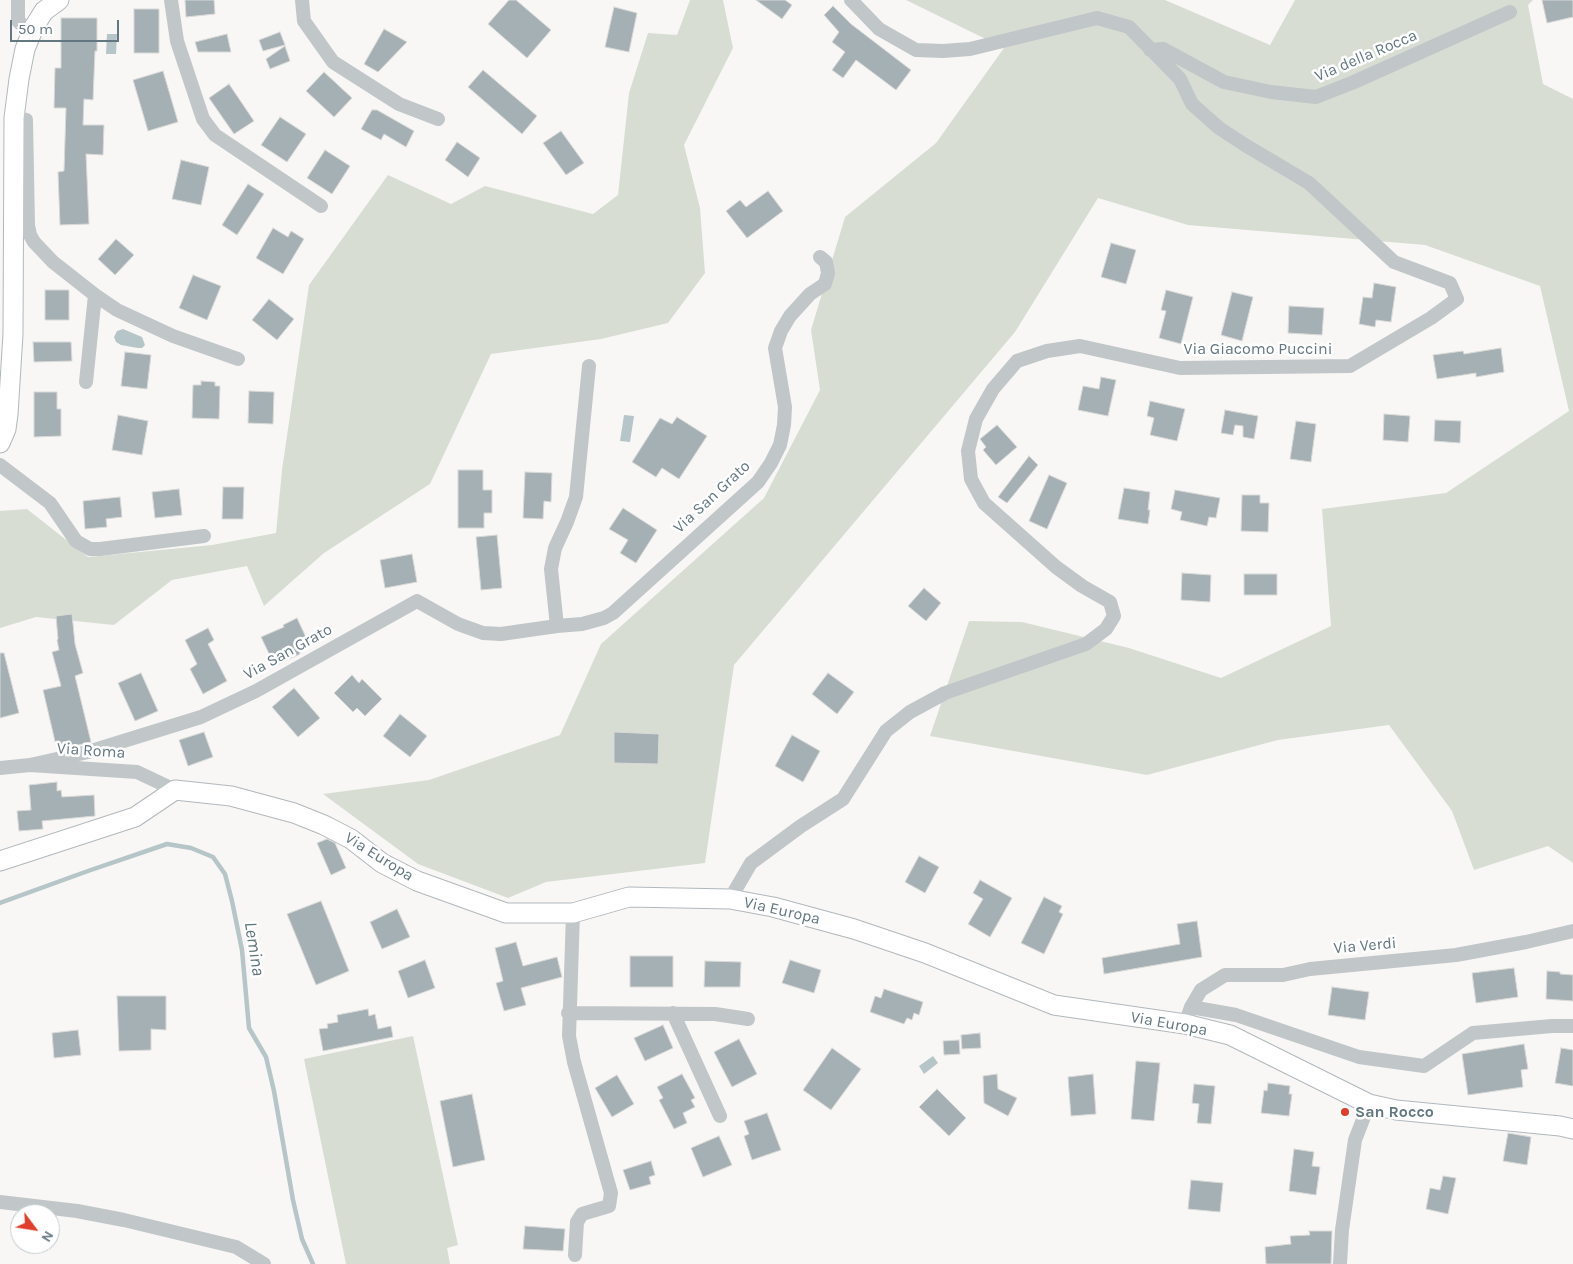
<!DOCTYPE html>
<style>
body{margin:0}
#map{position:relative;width:1573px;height:1264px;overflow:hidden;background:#f8f7f5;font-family:Karla,sans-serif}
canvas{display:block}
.north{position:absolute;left:10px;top:1204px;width:50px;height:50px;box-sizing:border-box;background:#fff;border:1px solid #c1c9cc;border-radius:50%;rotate:121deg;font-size:14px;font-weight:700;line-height:20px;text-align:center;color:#637780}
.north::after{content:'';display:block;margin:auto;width:18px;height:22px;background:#e23c2b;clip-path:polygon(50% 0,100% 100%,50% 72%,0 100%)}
.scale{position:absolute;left:10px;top:20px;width:109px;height:22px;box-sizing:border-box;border:2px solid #637780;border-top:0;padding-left:6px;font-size:15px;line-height:18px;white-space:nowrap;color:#637780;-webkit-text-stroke:4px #fff;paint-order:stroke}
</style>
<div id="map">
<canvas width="1573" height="1264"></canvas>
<div class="north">N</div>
<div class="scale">50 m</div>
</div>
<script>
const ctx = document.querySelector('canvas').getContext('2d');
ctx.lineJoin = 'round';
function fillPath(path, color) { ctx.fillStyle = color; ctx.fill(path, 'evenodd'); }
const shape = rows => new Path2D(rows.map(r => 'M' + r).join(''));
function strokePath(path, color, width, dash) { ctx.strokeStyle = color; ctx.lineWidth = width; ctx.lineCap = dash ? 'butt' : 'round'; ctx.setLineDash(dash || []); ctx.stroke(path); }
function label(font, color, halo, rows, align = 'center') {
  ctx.font = font + ' Karla,sans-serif'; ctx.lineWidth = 5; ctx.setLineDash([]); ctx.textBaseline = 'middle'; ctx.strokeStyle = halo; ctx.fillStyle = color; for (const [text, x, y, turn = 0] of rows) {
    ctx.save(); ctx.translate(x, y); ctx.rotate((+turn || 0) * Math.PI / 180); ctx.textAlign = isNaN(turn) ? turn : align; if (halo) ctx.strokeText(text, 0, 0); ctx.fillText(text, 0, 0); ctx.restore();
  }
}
fillPath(shape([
 [690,0,723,0,733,48,684,145,700,208,705,273,668,323,601,339,491,354,430,484,324,553,264,606,247,566,172,580,114,625,36,617,0,628,0,511,27,509,88,557,212,545,276,533,282,470,309,285,388,175,451,204,485,186,593,214,618,195,629,93,648,33,677,35],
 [906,0,1165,0,1270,45,1295,0,1533,0,1528,5,1543,84,1573,99,1573,863,1548,846,1474,870,1452,811,1389,725,1278,740,1147,775,930,736,969,621,1022,622,1129,648,1221,678,1331,626,1322,509,1446,493,1569,411,1540,286,1425,245,1188,225,1098,198,1015,332,734,665,705,863,546,882,508,898,418,864,323,794,429,780,560,735,601,644,764,498,820,390,811,330,845,217,936,143,1004,48],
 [413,1036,458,1245,447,1248,450,1264,346,1264,304,1059]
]), '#d8ddd4');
fillPath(shape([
 [107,34,117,34,116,54,106,54],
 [123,329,142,337,145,345,142,348,138,348,121,345,116,342,114,337,117,331],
 [624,415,634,416,630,442,620,441],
 [933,1056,938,1063,924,1074,919,1066]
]), '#b6c5c7');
strokePath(shape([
 [0,903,88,871,167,844,191,848,213,857,225,874,232,901,242,950,249,1028,266,1057,274,1091,293,1200,302,1239,313,1264]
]), '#b6c5c7', 4.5);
const building = shape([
 [185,0,214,0,215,14,186,17,185,0],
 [509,0,516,0,551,30,527,58,488,24,509,0],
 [756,0,785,0,792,5,782,19,756,0],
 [1542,0,1573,0,1573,17,1547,23,1542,0],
 [833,6,851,24,911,70,896,90,856,60,843,78,832,70,845,52,832,42,839,32,824,15,833,6],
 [614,7,637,13,629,52,605,47,614,7],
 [134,9,159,9,159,53,134,53,134,9],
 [61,18,97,18,97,51,95,51,93,100,84,99,83,125,104,125,103,155,86,154,89,224,60,225,58,172,64,171,66,108,54,108,55,68,61,68,61,18],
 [384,29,407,42,378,72,364,64,384,29],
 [280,32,285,45,263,51,259,40,280,32],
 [227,34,231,52,198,52,195,42,227,34],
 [285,46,290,61,270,69,266,59,285,46],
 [483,70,537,116,522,134,468,87,483,70],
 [163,71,178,122,148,131,133,80,163,71],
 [324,72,352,98,334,117,306,91,324,72],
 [229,84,254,121,234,134,209,98,229,84],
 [372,110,377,110,414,131,406,147,384,134,381,140,361,129,372,110],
 [280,117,306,134,287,162,261,145,280,117],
 [561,131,584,163,566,175,543,143,561,131],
 [457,142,480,158,468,177,445,160,457,142],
 [325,150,350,166,332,194,307,178,325,150],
 [181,160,209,167,201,205,172,199,181,160],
 [248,184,264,194,237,235,222,225,248,184],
 [768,191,783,211,747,238,726,211,740,200,746,207,768,191],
 [273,228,288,237,291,231,304,239,283,274,256,258,273,228],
 [116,239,134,255,115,275,98,259,116,239],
 [1111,243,1136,250,1126,284,1101,277,1111,243],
 [193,275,221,286,207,320,179,308,193,275],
 [1374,283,1396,287,1391,322,1376,320,1375,327,1359,324,1363,297,1372,298,1374,283],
 [45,290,69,290,69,320,45,320,45,290],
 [1166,290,1193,297,1181,344,1159,338,1166,311,1161,310,1166,290],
 [1232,292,1253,297,1242,341,1221,335,1232,292],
 [269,299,294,319,277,340,252,320,269,299],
 [1289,306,1324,308,1322,335,1288,333,1289,306],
 [33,342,71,342,72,361,34,362,33,342],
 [1501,348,1504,372,1476,377,1476,373,1437,379,1433,355,1463,351,1464,354,1501,348],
 [125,352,151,355,147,389,121,386,125,352],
 [1101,377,1116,380,1108,416,1078,410,1083,386,1099,389,1101,377],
 [201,381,215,382,215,386,220,386,219,419,192,418,193,385,201,385,201,381],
 [249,391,274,392,273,424,248,423,249,391],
 [34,392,57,392,57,409,61,409,61,436,34,437,34,392],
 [1150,401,1185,409,1177,441,1150,435,1154,418,1147,416,1150,401],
 [1225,410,1258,416,1254,439,1243,437,1243,426,1235,425,1233,435,1221,433,1225,410],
 [1384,414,1410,416,1408,442,1383,440,1384,414],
 [118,415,148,421,142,455,112,450,118,415],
 [677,417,707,436,679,479,662,468,656,477,632,462,660,418,672,424,677,417],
 [1435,420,1461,421,1460,443,1434,441,1435,420],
 [1296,421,1316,424,1311,462,1290,459,1296,421],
 [997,425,1017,447,996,465,983,450,986,447,980,439,997,425],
 [1029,456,1038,465,1007,503,998,497,1029,456],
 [458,470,483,470,483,490,492,490,492,513,484,513,484,528,458,528,458,470],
 [525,472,552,473,551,502,544,501,543,519,523,518,525,472],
 [1049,475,1067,483,1047,529,1029,521,1049,475],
 [223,487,244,487,243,519,222,519,223,487],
 [1124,488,1150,492,1148,510,1150,510,1148,524,1118,519,1124,488],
 [179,489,182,515,155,518,152,492,179,489],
 [1175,490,1220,498,1216,518,1209,517,1207,526,1180,520,1182,512,1171,509,1175,490],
 [1242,495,1260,495,1260,503,1269,503,1268,532,1241,531,1242,495],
 [120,497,122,517,106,519,107,527,85,529,83,501,120,497],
 [623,508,657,530,636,563,620,553,628,540,609,529,623,508],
 [497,535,502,588,481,590,476,537,497,535],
 [412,554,417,582,385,588,380,560,412,554],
 [1182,573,1211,575,1210,602,1181,600,1182,573],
 [1244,574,1277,574,1277,595,1244,595,1244,574],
 [924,588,941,603,926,621,908,606,924,588],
 [72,614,75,644,83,673,75,676,91,742,57,750,43,690,61,686,52,652,59,650,57,640,58,639,56,616,72,614],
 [297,618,310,646,299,651,300,654,275,666,261,637,284,627,283,625,297,618],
 [208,628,214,640,208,644,227,681,203,694,190,669,197,664,185,640,208,628],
 [0,653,4,653,19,713,0,718,0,653],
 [141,673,158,711,135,721,118,683,141,673],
 [828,673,854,692,837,714,812,694,828,673],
 [352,675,359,683,362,679,382,699,365,716,357,708,353,712,334,693,352,675],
 [294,688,320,718,298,737,272,707,294,688],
 [400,714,427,736,410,757,383,736,400,714],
 [204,732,213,757,188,766,179,740,204,732],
 [614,732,659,734,658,764,614,763,614,732],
 [792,735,820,751,803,782,775,766,792,735],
 [57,782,57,791,61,790,62,797,94,795,95,816,42,821,43,829,19,831,17,811,31,810,29,785,57,782],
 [327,839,335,843,346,868,331,875,317,843,327,839],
 [919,856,939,867,925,893,905,882,919,856],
 [980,880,1012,898,990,937,968,924,983,899,973,893,980,880],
 [1044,897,1062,906,1059,912,1063,914,1044,954,1021,943,1044,897],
 [321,901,349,971,316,985,287,914,321,901],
 [397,909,410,937,382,949,370,922,397,909],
 [1197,921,1202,957,1104,974,1102,958,1180,944,1177,924,1197,921],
 [516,942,523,966,557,957,562,977,521,988,526,1005,504,1011,496,983,503,981,495,948,516,942],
 [630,956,673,956,673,987,630,987,630,956],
 [425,960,435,988,408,998,398,971,425,960],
 [790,960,821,970,814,993,782,983,790,960],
 [705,961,741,962,740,987,704,987,705,961],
 [1514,968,1518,997,1476,1003,1472,973,1514,968],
 [1547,971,1560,972,1560,974,1573,975,1573,1001,1546,999,1547,971],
 [1332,987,1369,992,1365,1020,1328,1015,1332,987],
 [884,989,923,1002,919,1015,914,1013,912,1020,907,1018,904,1024,870,1012,875,996,881,998,884,989],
 [117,996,166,996,166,1030,151,1029,151,1050,119,1051,117,996],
 [368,1009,369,1016,375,1014,378,1029,391,1026,393,1037,323,1051,319,1029,328,1028,327,1024,338,1022,337,1015,368,1009],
 [663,1025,673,1048,645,1061,634,1038,663,1025],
 [78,1030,81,1055,54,1058,52,1033,78,1030],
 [980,1033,981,1048,962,1049,961,1035,980,1033],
 [739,1039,757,1074,732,1087,714,1052,739,1039],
 [959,1040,960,1054,944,1055,943,1041,959,1040],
 [1524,1044,1528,1069,1521,1070,1523,1087,1468,1095,1462,1054,1524,1044],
 [832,1048,861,1069,831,1110,803,1090,832,1048],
 [1561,1048,1573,1050,1573,1086,1555,1083,1561,1048],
 [1136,1061,1160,1063,1154,1121,1131,1119,1136,1061],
 [682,1074,695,1098,691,1100,695,1107,683,1113,687,1123,674,1129,659,1100,663,1098,657,1087,682,1074],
 [997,1074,998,1089,1017,1098,1008,1116,984,1103,983,1076,997,1074],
 [1093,1074,1096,1114,1071,1116,1068,1077,1093,1074],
 [617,1075,634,1104,612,1117,595,1088,617,1075],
 [1268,1083,1290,1086,1289,1094,1292,1094,1289,1116,1261,1113,1264,1090,1267,1091,1268,1083],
 [1194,1084,1215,1086,1211,1124,1197,1123,1199,1104,1192,1103,1194,1084],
 [937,1089,966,1118,949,1136,919,1107,937,1089],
 [472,1094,485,1160,453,1167,440,1101,472,1094],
 [767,1113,781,1150,752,1160,744,1136,749,1134,744,1121,767,1113],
 [1508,1133,1531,1137,1527,1165,1503,1161,1508,1133],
 [719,1136,732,1165,703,1177,691,1148,719,1136],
 [1294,1149,1314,1152,1312,1166,1320,1167,1316,1195,1289,1191,1294,1149],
 [651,1161,655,1175,649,1177,651,1184,630,1190,623,1170,651,1161],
 [1443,1176,1456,1178,1448,1214,1426,1209,1430,1188,1440,1190,1443,1176],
 [1191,1180,1223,1183,1220,1212,1188,1209,1191,1180],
 [525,1226,565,1229,563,1251,523,1249,525,1226],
 [1309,1231,1332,1231,1331,1264,1266,1264,1265,1247,1291,1244,1290,1236,1310,1235,1309,1231]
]);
fillPath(building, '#a5b0b4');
strokePath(building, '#d9d9d7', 1);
const secondary = shape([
 [0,443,6,429,8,414,13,334,14,118,19,79,25,49,34,27,44,11,59,0],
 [0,861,135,817,175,790,231,796,294,813,324,825,351,839,382,863,417,881,506,913,573,913,629,897,730,899,773,907,854,929,925,953,1054,1005,1185,1024,1230,1035,1369,1104,1396,1110,1560,1126,1573,1129]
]);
strokePath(secondary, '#b1b8bc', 21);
strokePath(shape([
 [18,0,18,21,31,33],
 [171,0,177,41,203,119,215,135,321,206],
 [302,0,304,21,333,62,399,104,438,119],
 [1150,50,1163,49,1224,82,1271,92,1316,97,1354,82,1510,12],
 [14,118,26,120,28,225,30,235,34,242,53,262,95,295,117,310,173,336,238,359],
 [86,382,95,295],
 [0,465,50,503,76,541,90,549,100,549,204,536],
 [557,626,551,569,555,548,567,522,576,497,589,366],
 [30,765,88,752,201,717,256,691,417,601,458,624,483,633,501,634,557,626,582,624,604,618,613,613,758,482,771,463,780,445,784,425,785,407,775,348,781,331,790,316,810,294,825,284,828,273,826,262,820,257],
 [0,768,30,765,137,772,175,790],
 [730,899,751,863,801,826,843,799,886,731,910,712,945,693,1086,644,1106,629,1114,616,1110,602,1082,586,1056,567,984,503,971,479,968,451,976,419,993,389,1017,361,1047,351,1080,346,1180,368,1350,366,1431,318,1457,299,1450,283,1394,262,1309,183,1245,145,1219,128,1192,104,1180,79,1129,27,1097,18,970,49,943,51,916,50,879,29,851,0],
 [573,913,569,1036,574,1062,611,1193,609,1206,582,1214,577,1222,575,1255],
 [1191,1007,1236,1015,1359,1057,1424,1066,1473,1033,1552,1026,1573,1026],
 [568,1013,715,1014,748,1019],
 [673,1013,720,1116],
 [1185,1024,1191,1007,1201,990,1225,975,1283,975,1310,969,1456,955,1526,942,1573,931],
 [0,1202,77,1211,124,1220,236,1247,264,1264],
 [1340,1264,1342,1230,1355,1140,1369,1104]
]), '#c1c6c9', 14);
strokePath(secondary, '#fff', 19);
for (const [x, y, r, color] of [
 [1345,1112,5,"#e23c2b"]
]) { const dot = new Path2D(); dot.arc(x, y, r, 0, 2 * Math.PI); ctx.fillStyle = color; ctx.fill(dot); strokePath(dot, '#fff', 2); }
label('16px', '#637780', '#fff', [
 ["Via della Rocca",1366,56,-23],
 ["Via Giacomo Puccini",1258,349],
 ["Via San Grato",712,497,-43],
 ["Via San Grato",288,652,-29],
 ["Via Roma",91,751,4],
 ["Via Europa",379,857,32],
 ["Via Europa",782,911,13],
 ["Via Verdi",1365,946,-5],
 ["Via Europa",1169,1024,10]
]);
label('bold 16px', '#637780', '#fff', [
 ["San Rocco",1355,1112]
], 'left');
label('italic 18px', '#5e767a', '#fff', [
 ["Lemina",254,949,81]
]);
</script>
